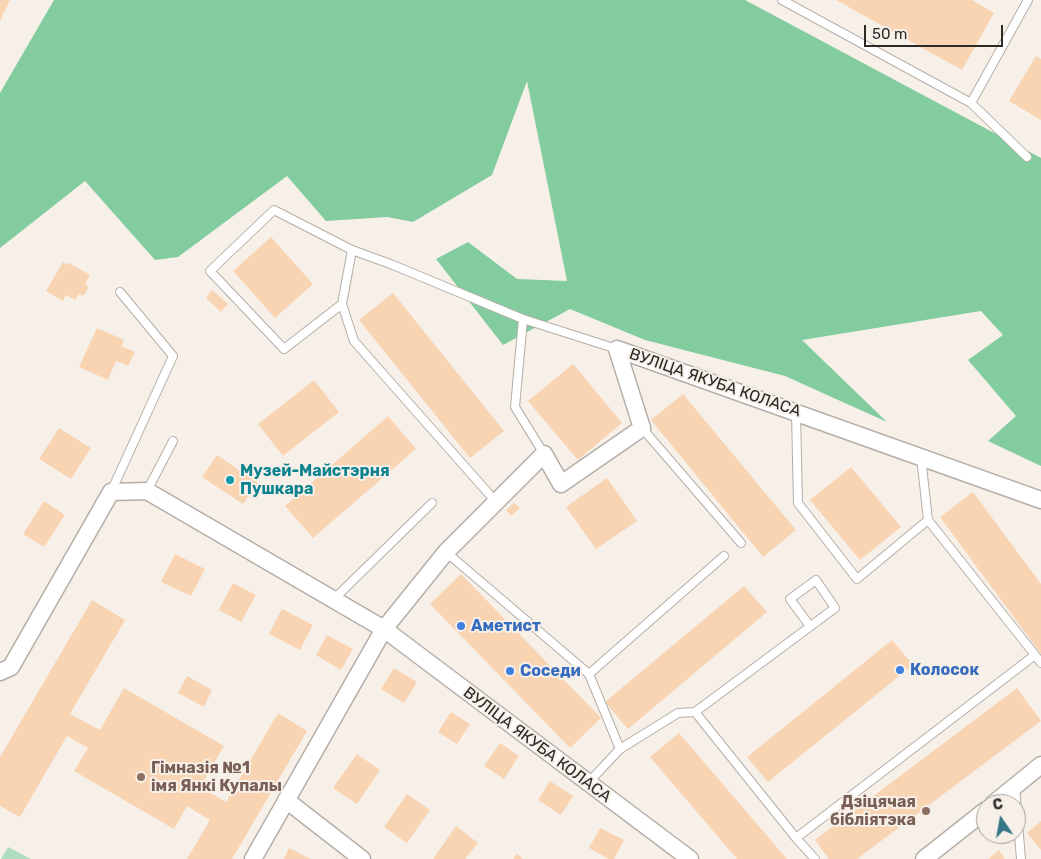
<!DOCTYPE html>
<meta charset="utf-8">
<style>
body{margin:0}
#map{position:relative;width:1041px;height:859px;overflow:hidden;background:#f7f0e9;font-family:Rubik,sans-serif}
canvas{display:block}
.north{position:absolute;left:976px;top:794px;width:50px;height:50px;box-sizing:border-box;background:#f7f0e9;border:1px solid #a6a09b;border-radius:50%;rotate:348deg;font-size:14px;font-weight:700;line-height:20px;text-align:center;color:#2c2927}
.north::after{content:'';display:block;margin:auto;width:18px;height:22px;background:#367689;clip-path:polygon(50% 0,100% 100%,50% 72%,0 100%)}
.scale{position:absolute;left:864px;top:25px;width:139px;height:22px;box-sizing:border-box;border:2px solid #2c2927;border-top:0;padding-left:6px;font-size:15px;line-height:18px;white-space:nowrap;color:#2c2927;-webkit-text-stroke:4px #f7f0e9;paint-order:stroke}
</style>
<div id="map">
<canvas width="1041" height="859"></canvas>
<div class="north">С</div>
<div class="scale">50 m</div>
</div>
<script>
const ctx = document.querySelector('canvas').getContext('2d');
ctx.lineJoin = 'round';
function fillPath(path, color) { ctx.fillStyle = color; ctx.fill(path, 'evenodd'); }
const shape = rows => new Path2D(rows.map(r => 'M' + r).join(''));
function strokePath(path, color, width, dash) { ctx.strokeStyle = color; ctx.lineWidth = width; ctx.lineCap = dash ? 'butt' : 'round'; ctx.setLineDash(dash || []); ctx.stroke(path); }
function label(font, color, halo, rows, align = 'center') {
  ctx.font = font + ' Rubik,sans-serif'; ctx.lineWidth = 4; ctx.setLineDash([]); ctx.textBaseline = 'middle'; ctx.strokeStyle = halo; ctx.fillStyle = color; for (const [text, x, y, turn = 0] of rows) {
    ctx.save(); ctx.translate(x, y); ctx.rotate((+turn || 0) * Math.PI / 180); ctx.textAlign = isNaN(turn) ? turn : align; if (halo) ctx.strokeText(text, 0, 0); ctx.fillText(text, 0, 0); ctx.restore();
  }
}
fillPath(shape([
 [8,847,31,859,1,859]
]), '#aedebf');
fillPath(shape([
 [54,0,745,0,1041,158,1041,466,988,441,1016,416,968,360,1003,335,981,311,802,340,887,422,785,376,645,340,570,309,503,345,436,259,468,242,517,279,567,281,527,81,492,175,413,222,387,217,326,221,287,176,178,257,155,260,85,181,0,248,0,93]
]), '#82cc9f');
fillPath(shape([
 [0,0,10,0,0,21],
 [836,0,972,0,994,13,962,70],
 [1036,56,1041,59,1041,120,1009,101],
 [271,237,313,284,275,318,233,271],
 [63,262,68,265,69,263,90,275,85,284,89,287,83,296,79,294,75,300,66,295,63,301,46,291],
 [212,290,228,304,221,312,206,298],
 [393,293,504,431,470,458,359,320],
 [97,328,124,340,121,346,135,352,128,366,116,361,108,380,79,367],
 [573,364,622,423,578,460,528,401],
 [314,380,339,412,283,456,258,424],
 [683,394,796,530,763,557,651,420],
 [388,416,416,449,313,538,285,506],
 [59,428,91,448,71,479,39,459],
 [217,455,258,483,243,504,202,477],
 [851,467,901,527,860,560,810,500],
 [607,478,637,521,596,549,566,507],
 [973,492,1041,584,1041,654,940,517],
 [44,501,65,515,44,547,23,534],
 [514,503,520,508,511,516,506,510],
 [175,554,205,569,191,596,161,582],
 [461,574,601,718,570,748,430,604],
 [233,583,256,595,241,622,219,610],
 [744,586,767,612,628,729,605,702],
 [92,600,125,620,70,714,100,730,124,688,224,746,200,787,226,802,278,713,307,731,232,859,187,859,210,820,187,806,174,829,74,771,88,748,67,736,20,817,0,806,0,757],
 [282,609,313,625,300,650,269,634],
 [327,635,353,649,341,670,316,655],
 [892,640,913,665,768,782,747,757],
 [394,668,417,682,404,703,381,689],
 [187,676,212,690,204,707,178,693],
 [1017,688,1041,721,857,859,829,859,815,840],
 [451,712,470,724,457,744,438,732],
 [679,733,787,859,737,859,650,757],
 [500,743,519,756,504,779,484,766],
 [357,754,380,770,357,804,333,788],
 [550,781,573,796,561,815,538,800],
 [407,794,430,810,407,843,384,827],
 [1041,821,1041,850,1027,833],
 [456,826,478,843,465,859,433,859],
 [600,828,624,840,614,859,609,859,589,848],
 [289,848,311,859,284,859],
 [999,850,1005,859,988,859],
 [517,854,523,859,513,859]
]), '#f8d4b3');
const service = shape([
 [782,0,971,103,1028,0],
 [971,103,1027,157],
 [352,250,342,304,354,341,496,502],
 [342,304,284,349,210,271,274,210,352,250,393,265,523,319,617,349],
 [523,319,515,407,544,454],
 [796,413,798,503,857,579,928,520,921,457],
 [642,428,741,543],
 [147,491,173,441],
 [111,492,173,356,120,292],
 [446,552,589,674,620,749],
 [333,600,432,503],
 [1035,655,1041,663],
 [589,674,724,556],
 [695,712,835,608,816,580,790,599,810,626],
 [588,783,620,749,678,713,695,712,796,838,1035,655,928,520],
 [1015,787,1021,859],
 [796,838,815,859]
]);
const minor = shape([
 [0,672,11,667,111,492,147,491,384,629,690,859],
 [286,800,362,859],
 [993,804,1041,765],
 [253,859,384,629,446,552,544,454,561,484,642,428,617,349,1041,500],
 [924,859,986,810]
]);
strokePath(service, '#b5aea8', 10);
strokePath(minor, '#b5aea8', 19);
strokePath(service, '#fff', 8);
strokePath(minor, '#fff', 16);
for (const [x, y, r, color] of [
 [230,480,5,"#0f9aa8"],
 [461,626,5,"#3f7fe0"],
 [900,670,5,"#3f7fe0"],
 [510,671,5,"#3f7fe0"],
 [141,777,5,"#8d6e63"],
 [926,811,5,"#8d6e63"]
]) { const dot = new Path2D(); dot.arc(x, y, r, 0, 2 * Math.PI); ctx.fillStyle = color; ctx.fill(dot); strokePath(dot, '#f7f0e9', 2); }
label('16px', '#2c2927', '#f7f0e9', [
 ["ВУЛІЦА ЯКУБА КОЛАСА",715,383,19],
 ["ВУЛІЦА ЯКУБА КОЛАСА",537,745,37]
]);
label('bold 16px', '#0d838f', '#f7f0e9', [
 ["Музей-Майстэрня",240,471],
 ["Пушкара",240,489]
], 'left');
label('bold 16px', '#366cbe', '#f7f0e9', [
 ["Аметист",471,626],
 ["Колосок",910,670],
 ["Соседи",520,671]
], 'left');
label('bold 16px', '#785e54', '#f7f0e9', [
 ["Гімназія №1",151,768],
 ["імя Янкі Купалы",151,786],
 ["Дзіцячая",916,802,"right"],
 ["бібліятэка",916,820,"right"]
], 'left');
</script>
